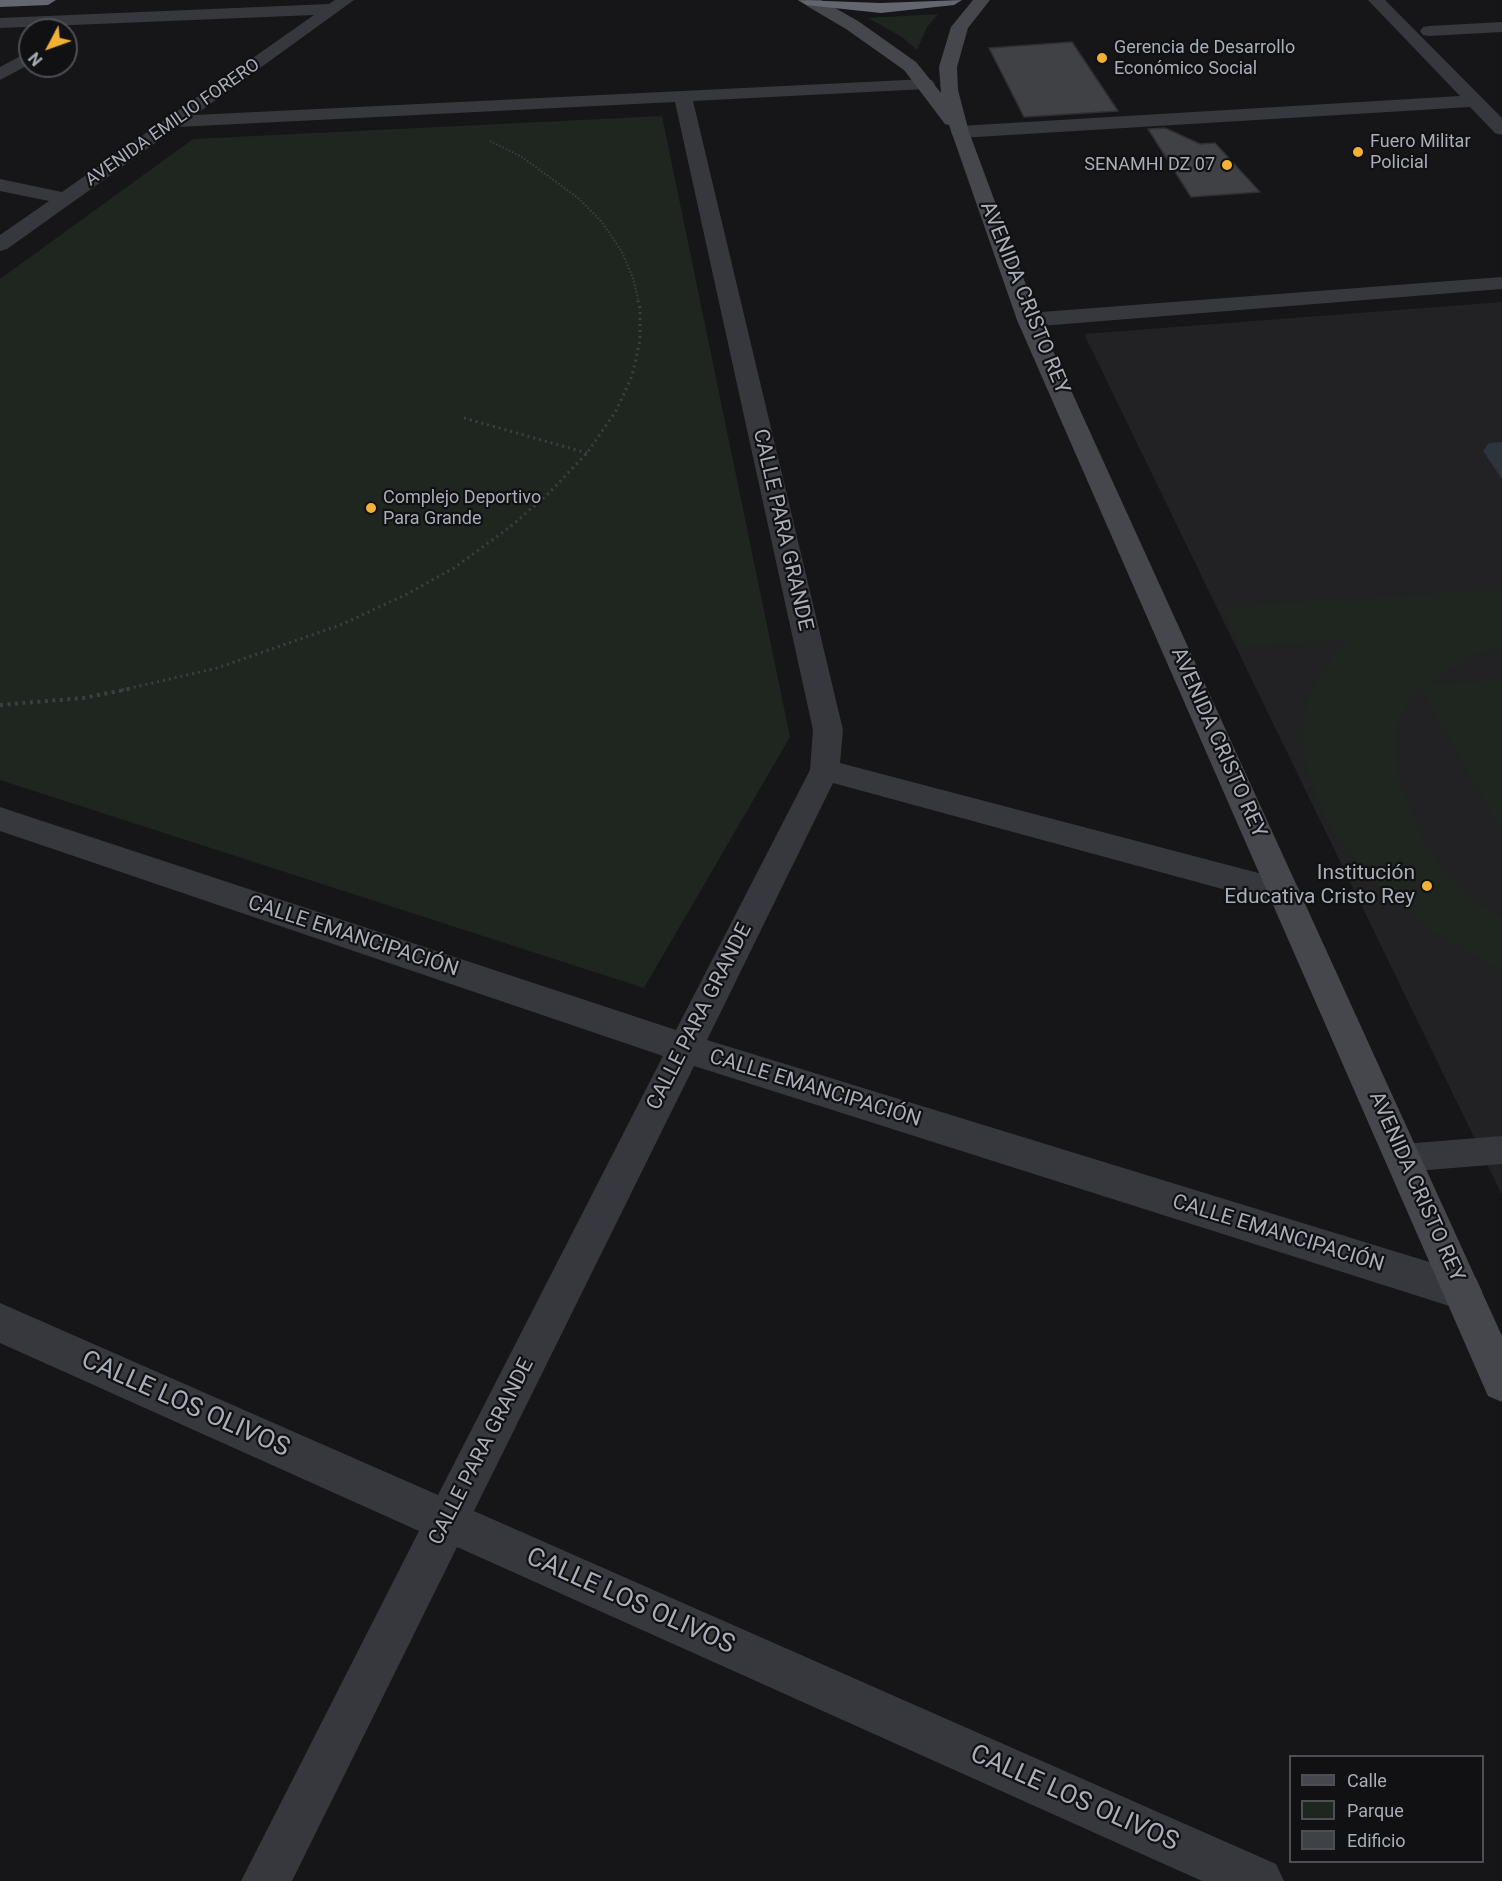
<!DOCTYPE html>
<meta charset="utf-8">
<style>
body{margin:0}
#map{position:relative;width:1502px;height:1881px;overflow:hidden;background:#161618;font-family:Roboto,sans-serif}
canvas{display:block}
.legend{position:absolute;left:1289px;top:1755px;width:195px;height:108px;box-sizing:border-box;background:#111113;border:2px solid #4d4f55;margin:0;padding:8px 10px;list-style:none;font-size:18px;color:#a8adb8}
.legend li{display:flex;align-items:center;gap:12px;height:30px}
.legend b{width:30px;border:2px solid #4d4f55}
.north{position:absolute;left:18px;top:18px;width:60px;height:60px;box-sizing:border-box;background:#111113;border:2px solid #4d4f55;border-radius:50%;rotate:229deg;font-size:16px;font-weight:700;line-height:24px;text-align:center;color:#a8adb8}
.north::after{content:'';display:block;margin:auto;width:21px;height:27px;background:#f2b134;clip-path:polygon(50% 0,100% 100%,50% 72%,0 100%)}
</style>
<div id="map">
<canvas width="1502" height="1881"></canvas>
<ul class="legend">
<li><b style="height:8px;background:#45474d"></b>Calle</li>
<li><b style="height:16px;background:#1e261f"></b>Parque</li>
<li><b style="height:16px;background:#404145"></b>Edificio</li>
</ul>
<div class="north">N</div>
</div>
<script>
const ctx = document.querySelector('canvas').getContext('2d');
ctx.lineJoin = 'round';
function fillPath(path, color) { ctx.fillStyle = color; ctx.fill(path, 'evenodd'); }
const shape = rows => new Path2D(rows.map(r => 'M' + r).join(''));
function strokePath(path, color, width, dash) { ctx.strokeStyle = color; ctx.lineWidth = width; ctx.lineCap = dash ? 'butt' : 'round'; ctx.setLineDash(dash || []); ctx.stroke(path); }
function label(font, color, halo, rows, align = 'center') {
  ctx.font = font + ' Roboto,sans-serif'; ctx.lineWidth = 4.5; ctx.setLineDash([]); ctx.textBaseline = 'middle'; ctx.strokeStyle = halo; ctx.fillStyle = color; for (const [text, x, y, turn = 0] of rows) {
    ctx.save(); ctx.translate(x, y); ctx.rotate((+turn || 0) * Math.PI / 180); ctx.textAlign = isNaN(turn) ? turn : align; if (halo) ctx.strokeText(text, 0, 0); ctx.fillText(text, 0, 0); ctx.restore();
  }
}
fillPath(shape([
 [1502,302,1502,1195,1084,334]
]), '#222225');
fillPath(shape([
 [938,14,927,27,917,50,902,37,868,18],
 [662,116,790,737,644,988,0,780,0,279,193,139],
 [1502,589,1502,649,1473,655,1426,685,1502,680,1502,831,1421,689,1411,697,1397,727,1395,750,1399,780,1424,843,1444,871,1471,899,1502,917,1502,972,1435,933,1398,905,1365,872,1339,839,1320,805,1307,771,1303,740,1305,710,1315,684,1330,660,1350,640,1240,647,1223,607]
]), '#1e261f');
fillPath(shape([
 [1502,442,1502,479,1483,451,1489,443]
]), '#2c353c');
const building = shape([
 [1072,42,1118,111,1024,117,989,48,1072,42],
 [1165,128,1200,144,1215,143,1260,192,1191,197,1148,129,1165,128]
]);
fillPath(building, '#404145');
strokePath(building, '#303034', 1.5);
strokePath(shape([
 [490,141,522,157,578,198,601,221,622,252,633,278,638,299]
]), '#3d3f44', 2, [1.5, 2]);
strokePath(shape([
 [464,418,587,453],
 [122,690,217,668,343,624,407,594,454,568,510,527,548,494,587,453,616,411,632,376,640,340,640,308,637,297]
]), '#3d3f44', 3, [2, 4]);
strokePath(shape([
 [0,705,83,698,129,689]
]), '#3d3f44', 4, [3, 4.5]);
fillPath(shape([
 [1502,1136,1502,1164,1403,1172,1392,1168,1388,1158,1392,1148,1403,1144,1502,1136]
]), '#37383d');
fillPath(shape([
 [335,0,354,0,195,115,926,79,932,80,935,84,932,88,926,89,693,101,843,730,840,763,1285,880,1296,884,1301,893,1296,902,1285,906,833,783,707,1040,1462,1272,1476,1278,1482,1291,1476,1304,1462,1310,694,1066,474,1511,1276,1864,1284,1881,1202,1881,457,1547,292,1881,241,1881,419,1531,0,1343,0,1303,438,1495,663,1056,0,831,0,807,676,1030,810,770,813,730,675,102,178,127,7,249,0,251,0,235,49,201,0,191,0,179,62,192,314,15,0,28,0,18,329,4,335,0],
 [1368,0,1385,0,1502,118,1502,135,1495,133,1470,107,960,138,953,136,951,132,953,128,960,126,1460,96,1368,0],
 [1502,22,1502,32,1429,36,1423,35,1420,31,1423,27,1429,26,1502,22],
 [30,51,30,64,0,80,0,67,30,51],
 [1502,277,1502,289,1028,327,1020,325,1017,320,1020,315,1028,313,1502,277]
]), '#37383d');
fillPath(shape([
 [806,0,821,0,858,21,916,62,941,93,939,67,951,27,973,0,990,0,968,28,957,67,958,90,969,132,1039,320,1502,1336,1502,1402,1488,1396,1017,320,949,125,945,124,904,70,846,29,807,6,806,0]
]), '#45474d');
fillPath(shape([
 [0,0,56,0,48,5,0,7,0,0],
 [798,0,881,3,962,0,954,5,881,13,806,5,798,0]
]), '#63666e');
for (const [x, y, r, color] of [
 [1102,58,6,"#f2b134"],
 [1358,152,6,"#f2b134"],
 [1227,165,6,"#f2b134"],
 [371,508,6,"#f2b134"],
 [1427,886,6,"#f2b134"]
]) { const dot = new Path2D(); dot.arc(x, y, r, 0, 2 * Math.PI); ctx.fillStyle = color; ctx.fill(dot); strokePath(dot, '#111113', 2); }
label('18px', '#a8adb8', '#111113', [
 ["Gerencia de Desarrollo",1114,48],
 ["Económico Social",1114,69],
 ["Fuero Militar",1370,142],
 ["Policial",1370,163],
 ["SENAMHI DZ 07",1215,165,"right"],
 ["Complejo Deportivo",383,498],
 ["Para Grande",383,519]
], 'left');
label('18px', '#a8adb8', '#111113', [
 ["AVENIDA EMILIO FORERO",173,123,-35]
]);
label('21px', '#a8adb8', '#111113', [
 ["AVENIDA CRISTO REY",1024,298,68],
 ["CALLE PARA GRANDE",782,530,77],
 ["AVENIDA CRISTO REY",1218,743,66],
 ["CALLE EMANCIPACIÓN",353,937,18],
 ["CALLE PARA GRANDE",700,1017,-63],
 ["CALLE EMANCIPACIÓN",815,1089,17],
 ["AVENIDA CRISTO REY",1416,1187,66],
 ["CALLE EMANCIPACIÓN",1278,1234,17],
 ["CALLE PARA GRANDE",482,1452,-63]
]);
label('21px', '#a8adb8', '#111113', [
 ["Institución",1415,874],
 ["Educativa Cristo Rey",1415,898]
], 'right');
label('26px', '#a8adb8', '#111113', [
 ["CALLE LOS OLIVOS",185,1405,24],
 ["CALLE LOS OLIVOS",630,1602,24],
 ["CALLE LOS OLIVOS",1074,1799,24]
]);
</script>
